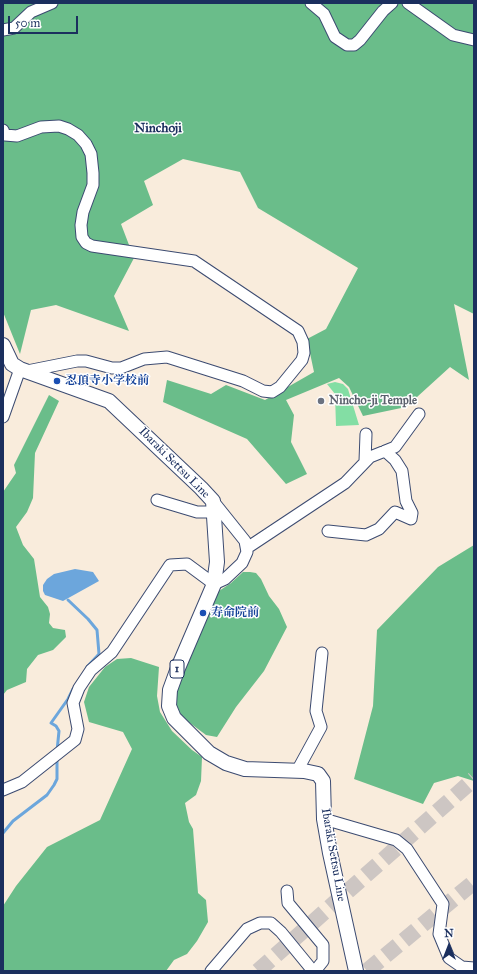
<!DOCTYPE html>
<meta charset="utf-8">
<style>
body{margin:0}
#map{position:relative;width:477px;height:974px;overflow:hidden;background:#f9ecdc;font-family:"IM FELL Great Primer",serif}
canvas{display:block}
.frame{position:absolute;inset:0;border:4px solid #1b2f5e;pointer-events:none}
.north{position:absolute;left:429px;top:926px;width:40px;height:40px;-webkit-text-stroke:3px #fff;paint-order:stroke;rotate:0deg;font-size:11px;font-weight:700;line-height:16px;text-align:center;color:#1b2f5e}
.north::after{content:'';display:block;margin:auto;width:14px;height:18px;background:#1b2f5e;clip-path:polygon(50% 0,100% 100%,50% 72%,0 100%)}
.scale{position:absolute;left:8px;top:16px;width:70px;height:18px;box-sizing:border-box;border:2px solid #1b2f5e;border-top:0;padding-left:5px;font-size:12px;line-height:14px;white-space:nowrap;color:#1b2f5e;-webkit-text-stroke:3px #fff;paint-order:stroke}
</style>
<div id="map">
<canvas width="477" height="974"></canvas>
<div class="frame"></div>
<div class="north">N</div>
<div class="scale">50 m</div>
</div>
<script>
const ctx = document.querySelector('canvas').getContext('2d');
ctx.lineJoin = 'round';
function fillPath(path, color) { ctx.fillStyle = color; ctx.fill(path, 'evenodd'); }
const shape = rows => new Path2D(rows.map(r => 'M' + r).join(''));
function strokePath(path, color, width, dash) { ctx.strokeStyle = color; ctx.lineWidth = width; ctx.lineCap = dash ? 'butt' : 'round'; ctx.setLineDash(dash || []); ctx.stroke(path); }
function label(font, color, halo, rows, align = 'center') {
  ctx.font = font + ' "IM FELL Great Primer","Noto Serif JP",serif'; ctx.lineWidth = 3; ctx.setLineDash([]); ctx.textBaseline = 'middle'; ctx.strokeStyle = halo; ctx.fillStyle = color; for (const [text, x, y, turn = 0] of rows) {
    ctx.save(); ctx.translate(x, y); ctx.rotate((+turn || 0) * Math.PI / 180); ctx.textAlign = isNaN(turn) ? turn : align; if (halo) ctx.strokeText(text, 0, 0); ctx.fillText(text, 0, 0); ctx.restore();
  }
}
fillPath(shape([
 [335,382,343,384,348,389,359,425,336,426,335,394,327,384]
]), '#83dea4');
fillPath(shape([
 [3,3,474,3,474,314,454,304,469,380,450,367,406,407,363,416,349,387,339,378,286,400,294,415,291,442,307,474,286,484,247,439,163,402,167,380,211,394,226,385,265,400,314,372,307,339,326,329,358,268,258,208,240,172,183,159,144,181,153,205,121,224,134,258,114,296,129,331,56,305,31,310,20,354,3,312],
 [49,395,59,401,35,453,33,498,27,512,16,527,23,545,34,559,40,597,48,607,50,614,49,623,53,628,65,630,66,637,53,650,38,655,27,669,26,682,7,690,3,695,3,492,16,473,14,465],
 [474,545,474,781,458,776,434,783,423,804,354,779,373,706,377,630,438,567],
 [243,572,250,572,256,573,261,579,269,596,279,609,287,627,264,671,236,707,217,737,206,735,182,717,177,706,177,689,219,591,231,583],
 [131,658,159,667,157,696,160,712,172,731,192,750,202,757,201,781,196,795,185,803,189,822,193,829,198,893,206,900,208,922,197,941,187,954,174,960,166,971,3,971,3,906,16,886,47,847,100,820,132,749,123,732,89,722,84,702,89,687,105,667,117,659]
]), '#6abd8a');
fillPath(shape([
 [75,569,93,572,99,581,63,601,45,595,43,591,43,585,47,579,54,574]
]), '#6ca6dc');
strokePath(shape([
 [68,600,88,619,97,630,99,654,87,667],
 [57,751,59,731,56,726,51,723,68,699,73,689],
 [3,833,13,821,47,795,54,785,57,779,57,759]
]), '#6ca6dc', 3);
strokePath(shape([
 [258,971,474,779],
 [367,971,474,882]
]), '#cdc6c3', 16, [16, 8]);
const minor = shape([
 [311,3,324,14,335,37,347,45,354,45,360,40,383,11,392,3],
 [408,3,453,35,474,40],
 [3,30,14,28,31,12,52,3],
 [3,130,5,135,17,136,41,127,59,126,68,129,78,135,86,144,91,154,93,173,93,185,83,212,81,225,82,237,86,243,92,246,194,261,298,331,303,342,304,353,302,360,280,387,272,392,263,391,243,381,167,357,144,359,121,368,112,368,86,361,77,361,27,371],
 [3,417,20,369],
 [365,461,366,434],
 [157,500,197,512,214,512],
 [328,531,366,535,379,529,395,512,411,519,412,513,406,501,402,471,395,460,385,451],
 [247,548,345,483,370,457,395,447,419,414],
 [297,771,321,727,316,711,322,653],
 [3,790,22,782,75,740,78,729,73,703,79,688,91,670,112,652,170,565,187,564,214,584,225,579,242,563,247,552,245,541,213,501],
 [324,819,396,840,407,849,443,904,439,934,449,958,462,967,474,968],
 [287,891,288,903,323,945,323,961,315,971],
 [211,971,247,929,260,923,271,923,281,932,313,971]
]);
const major = shape([
 [3,345,12,364,20,369,109,401,201,488,213,501,217,562,214,584,178,668,170,690,169,706,174,718,209,753,226,763,245,769,304,771,318,774,323,781,324,819,330,853,356,971]
]);
strokePath(minor, '#3c4b71', 13);
strokePath(major, '#3c4b71', 16);
strokePath(minor, '#fff', 11);
strokePath(major, '#fff', 14);
for (const [x, y, r, color] of [
 [57,381,4,"#1a4fb4"],
 [321,401,4,"#6b7280"],
 [203,613,4,"#1a4fb4"]
]) { const dot = new Path2D(); dot.arc(x, y, r, 0, 2 * Math.PI); ctx.fillStyle = color; ctx.fill(dot); strokePath(dot, '#fff', 1.5); }
for (const [x, y, w] of [
 [177,669,14]
]) { const box = new Path2D(); box.roundRect(x - w / 2, y - 9, w, 18, 3); ctx.fillStyle = '#fff'; ctx.fill(box); strokePath(box, '#1b2f5e', 1); }
label('bold 11px', '#1b2f5e', null, [
 ["1",177,669]
]);
label('bold 12px', '#164399', '#fff', [
 ["忍頂寺小学校前",65,381],
 ["寿命院前",211,613]
], 'left');
label('bold 12px', '#5b616d', '#fff', [
 ["Nincho-ji Temple",329,401]
], 'left');
label('12px', '#1b2f5e', '#fff', [
 ["Ibaraki Settsu Line",174,463,45],
 ["Ibaraki Settsu Line",333,855,80]
]);
label('bold 13px', '#1b2f5e', '#fff', [
 ["Ninchoji",158,129]
]);
</script>
